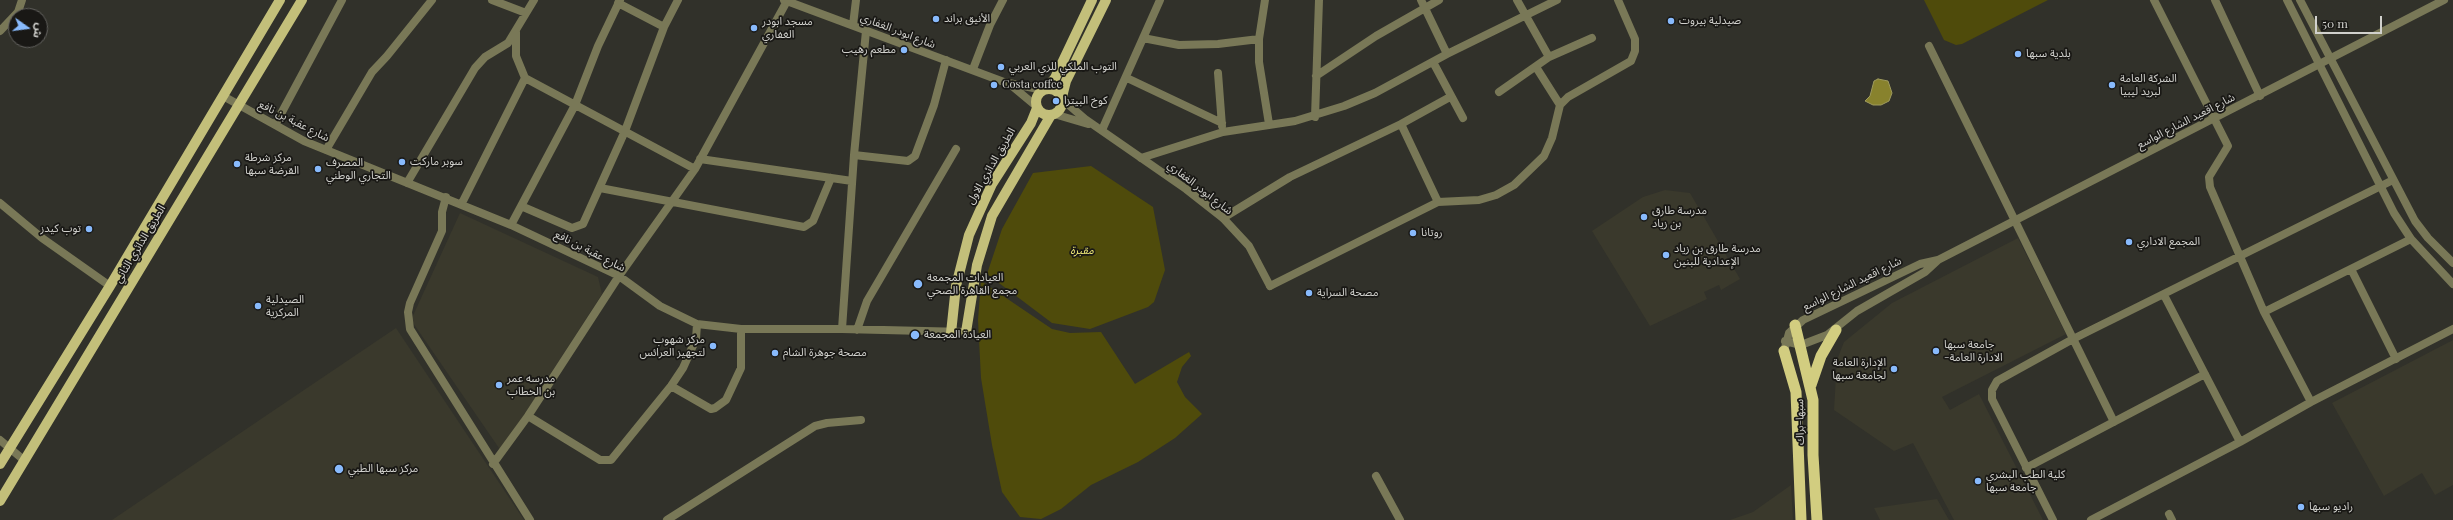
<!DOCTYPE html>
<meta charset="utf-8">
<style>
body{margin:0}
#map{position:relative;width:2453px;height:520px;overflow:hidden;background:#31312a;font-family:"Playfair Display","Noto Sans Arabic",serif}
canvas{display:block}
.north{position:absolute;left:8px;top:8px;width:40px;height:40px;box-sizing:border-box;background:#191815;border:1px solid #63625f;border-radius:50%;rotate:104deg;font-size:11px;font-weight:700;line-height:16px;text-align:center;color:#d1d1cd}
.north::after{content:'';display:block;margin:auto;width:14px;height:18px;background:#88bafc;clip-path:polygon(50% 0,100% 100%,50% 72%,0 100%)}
.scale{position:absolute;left:2315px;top:16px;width:67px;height:18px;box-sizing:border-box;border:2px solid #d1d1cd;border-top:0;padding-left:5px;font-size:12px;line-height:14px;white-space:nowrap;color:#d1d1cd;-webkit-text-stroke:3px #191815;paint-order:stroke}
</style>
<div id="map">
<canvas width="2453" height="520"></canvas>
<div class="north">ش</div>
<div class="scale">50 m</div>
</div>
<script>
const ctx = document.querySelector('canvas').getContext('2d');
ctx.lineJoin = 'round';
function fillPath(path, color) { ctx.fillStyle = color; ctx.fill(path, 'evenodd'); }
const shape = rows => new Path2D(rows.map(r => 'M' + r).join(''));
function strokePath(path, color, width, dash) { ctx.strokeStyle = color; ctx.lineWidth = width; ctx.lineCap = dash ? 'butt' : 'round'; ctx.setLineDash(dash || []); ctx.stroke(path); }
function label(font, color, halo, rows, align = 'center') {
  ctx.font = font + ' "Playfair Display","Noto Sans Arabic",serif'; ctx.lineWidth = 3.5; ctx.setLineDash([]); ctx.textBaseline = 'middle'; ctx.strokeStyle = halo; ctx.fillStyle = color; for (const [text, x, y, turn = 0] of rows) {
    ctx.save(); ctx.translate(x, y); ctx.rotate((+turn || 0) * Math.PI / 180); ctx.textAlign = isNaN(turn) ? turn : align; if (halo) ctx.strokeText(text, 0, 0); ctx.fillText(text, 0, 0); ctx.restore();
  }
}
fillPath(shape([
 [1665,190,1690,193,1740,279,1721,290,1719,285,1704,292,1707,299,1650,326,1592,231,1643,197],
 [460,213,598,277,602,294,501,451,411,320],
 [2018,238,2066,334,1942,397,1950,410,1979,394,2043,520,1954,520,1913,443,1894,451,1834,410,1837,360,1844,342,1892,303],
 [396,328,524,520,112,520,264,417],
 [2453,340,2453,485,2435,495,2422,473,2384,496,2332,403],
 [1791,485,1793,520,1730,520,1753,512],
 [1937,499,1949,520,1880,520,1874,508]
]), '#3a392c');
fillPath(shape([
 [1924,0,2048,0,1962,44,1956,45,1944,40],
 [1091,166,1153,207,1165,270,1154,302,1148,307,1090,329,1052,323,987,274,1002,229,1033,173],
 [981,281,1052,329,1070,333,1101,332,1135,384,1189,352,1191,356,1182,367,1177,382,1185,397,1202,414,1175,438,1138,462,1091,485,1061,509,1041,519,1020,517,1002,492,992,445,981,378,978,320]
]), '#4f4b0b');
const water = shape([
 [1878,79,1888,81,1892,93,1889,101,1881,105,1873,105,1865,101,1870,96,1874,81,1878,79]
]);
fillPath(water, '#88822d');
strokePath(water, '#9e9a5d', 1);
strokePath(shape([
 [492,0,526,13],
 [1265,0,1259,39,1259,62,1269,124],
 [1421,0,1447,54],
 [1517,0,1549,57],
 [2154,0,2228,146,2209,177,2210,187,2264,312,2311,402],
 [2215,0,2260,96],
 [2287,0,2394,213,2411,239,2453,284],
 [2300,0,2415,221,2428,238,2453,263],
 [618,3,664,27],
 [0,31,18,12,22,0],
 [1143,38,1179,45,1218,44,1259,39],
 [1929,46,2114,422],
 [1433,62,1463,118],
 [1536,67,1560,105],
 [973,69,990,25,1003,0],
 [1218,73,1222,126],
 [1316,76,1376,36,1439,0],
 [525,78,695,169],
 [1127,78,1222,123],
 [1499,92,1549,57,1592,38],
 [223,96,304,141,511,225,619,276,660,306,697,324,741,329,842,329,966,332],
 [1315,117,1319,0],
 [1401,124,1438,202,1479,200,1496,195,1514,185,1544,156,1552,138,1560,105,1568,97,1631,61,1635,51,1635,39,1618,0],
 [275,125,342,0],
 [1102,130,1160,0],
 [326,150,372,72,387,56,432,0],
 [854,155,908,161,915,156,934,105,946,60],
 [1141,158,1223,132,1295,121,1344,106,1375,93,1447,54,1557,0],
 [700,159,852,181],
 [407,183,475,68,485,57,508,43,534,0],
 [600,188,804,227,813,221,831,178],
 [446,197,442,212,442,231,410,303,408,312,410,329,530,520],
 [0,203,42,238,110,286],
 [462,203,525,78,516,56,516,32],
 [521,206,572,228,583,224,625,131,664,27,678,0],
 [1223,218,1290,177,1401,124,1450,97],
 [511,225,575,105,598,46,620,0],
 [2351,269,2396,359],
 [1270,286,1438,202],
 [2164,295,2240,442],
 [2264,312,2411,239],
 [842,329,854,155,866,31],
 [857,330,867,301,956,149],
 [671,386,711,409,715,408,726,400,741,368,741,329],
 [528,416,600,460,611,460,671,386,683,368,696,339,697,324],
 [0,440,25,461],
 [493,464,528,416,619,276,695,169,787,1],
 [2026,468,2205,374],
 [2169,514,2172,520],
 [667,520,815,426,827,423,861,420],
 [2053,520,1992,399,1992,390,1997,381,2073,339,2393,180],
 [2091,520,2240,442,2311,402,2453,329]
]), '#797857', 8);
strokePath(shape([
 [784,0,1004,82,1043,90],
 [853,25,856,0],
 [1012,86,1036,106],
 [1063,100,1085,119,1186,189,1223,218,1249,246,1270,286],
 [1054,114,1088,124],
 [1785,341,1801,345,1827,335,1857,311,1925,272,1938,260],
 [1784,351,1789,333,1803,320,1920,264,1938,260,2444,0],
 [1376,476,1400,520]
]), '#797857', 8);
strokePath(shape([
 '1036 102a13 13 0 1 1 26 0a13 13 0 1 1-26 0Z',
 [1046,89,1055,78,1092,0],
 [1062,97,1066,81,1106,0],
 [966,332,977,265,992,216,1051,115],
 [951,333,956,286,969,235,992,184,1031,123,1037,108],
 [0,464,110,286,280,0],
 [0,501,302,0]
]), '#c3bf7a', 10);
strokePath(shape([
 [1795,325,1813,400,1813,455,1817,520],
 [1784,351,1796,392,1801,520],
 [1811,385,1821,356,1836,330]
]), '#d2cd80', 11);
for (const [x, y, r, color] of [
 [936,19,4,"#88bafc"],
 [1671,21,4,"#88bafc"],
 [754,28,4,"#88bafc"],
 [904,50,4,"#88bafc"],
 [2018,54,4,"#88bafc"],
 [1001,67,4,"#88bafc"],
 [994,85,4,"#88bafc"],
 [2112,85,4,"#88bafc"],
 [1056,101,4,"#88bafc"],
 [402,162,4,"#88bafc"],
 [237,164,4,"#88bafc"],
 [318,169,4,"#88bafc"],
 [1644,217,4,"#88bafc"],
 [89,229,4,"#88bafc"],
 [1413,233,4,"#88bafc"],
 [2129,242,4,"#88bafc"],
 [1666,255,4,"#88bafc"],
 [918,284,5,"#88bafc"],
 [1309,293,4,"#88bafc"],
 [258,306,4,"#88bafc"],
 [915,335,5,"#88bafc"],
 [713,346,4,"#88bafc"],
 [1936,351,4,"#88bafc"],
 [775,353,4,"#88bafc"],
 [1894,369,4,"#88bafc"],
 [499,385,4,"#88bafc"],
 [339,469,5,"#88bafc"],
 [1978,481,4,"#88bafc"],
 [2301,507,4,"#88bafc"]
]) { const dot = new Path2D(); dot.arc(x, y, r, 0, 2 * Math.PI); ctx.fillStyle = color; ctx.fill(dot); strokePath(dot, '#191815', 1.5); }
label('11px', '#d1d1cd', '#191815', [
 ["الأنيق براند",944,19],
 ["صيدلية بيروت",1679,21],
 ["مسجد ابودر",762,22],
 ["الغفاري",762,35],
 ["مطعم رهيب",896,50,"right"],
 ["بلدية سبها",2026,54],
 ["التوب الملكي للزي العربي",1009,67],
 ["الشركة العامة",2120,79],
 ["لبريد ليبيا",2120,92],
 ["Costa coffee",1002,85],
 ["كوخ البيتزا",1064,101],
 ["مركز شرطة",245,158],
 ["القرضة سبها",245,171],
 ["سوبر ماركت",410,162],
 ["المصرف",326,163],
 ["التجاري الوطني",326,176],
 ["مدرسة طارق",1652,211],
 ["بن زياد",1652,224],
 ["توب كيدز",81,229,"right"],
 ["روتانا",1421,233],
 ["المجمع الاداري",2137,242],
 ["مدرسة طارق بن زياد",1674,249],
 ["الإعدادية للبنين",1674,262],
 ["العيادات المجمعة",927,278],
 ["مجمع القاهرة الصحي",927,291],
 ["مصحة السراية",1317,293],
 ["الصيدلية",266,300],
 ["المركزية",266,313],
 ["العيادة المجمعة",924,335],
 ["مركز شهوب",705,340,"right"],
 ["لتجهيز العرائس",705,353,"right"],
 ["جامعة سبها",1944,345],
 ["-الادارة العامة",1944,358],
 ["مصحة جوهرة الشام",783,353],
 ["الإدارة العامة",1886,363,"right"],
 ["لجامعة سبها",1886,376,"right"],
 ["مدرسه عمر",507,379],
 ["بن الخطاب",507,392],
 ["مركز سبها الطبي",348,469],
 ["كلية الطب البشري",1986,475],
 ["جامعة سبها",1986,488],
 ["راديو سبها",2309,507]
], 'left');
label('11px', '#d1d1cd', '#191815', [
 ["شارع ابودر الغفاري",898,31,21],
 ["شارع عقبة بن نافع",294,121,27],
 ["شارع اقعيد الشارع الواسع",2186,121,-27],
 ["الطريق الدائري الاول",991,166,-60],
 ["شارع ابودر الغفاري",1200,188,38],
 ["الطريق الدائري الثاني",140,244,-59],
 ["شارع عقبة بن نافع",590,251,27],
 ["شارع اقعيد الشارع الواسع",1852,284,-26],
 ["سبها-براك",1800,422,-91]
]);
label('italic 11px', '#f0e977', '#191815', [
 ["مقبرة",1082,251]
]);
</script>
